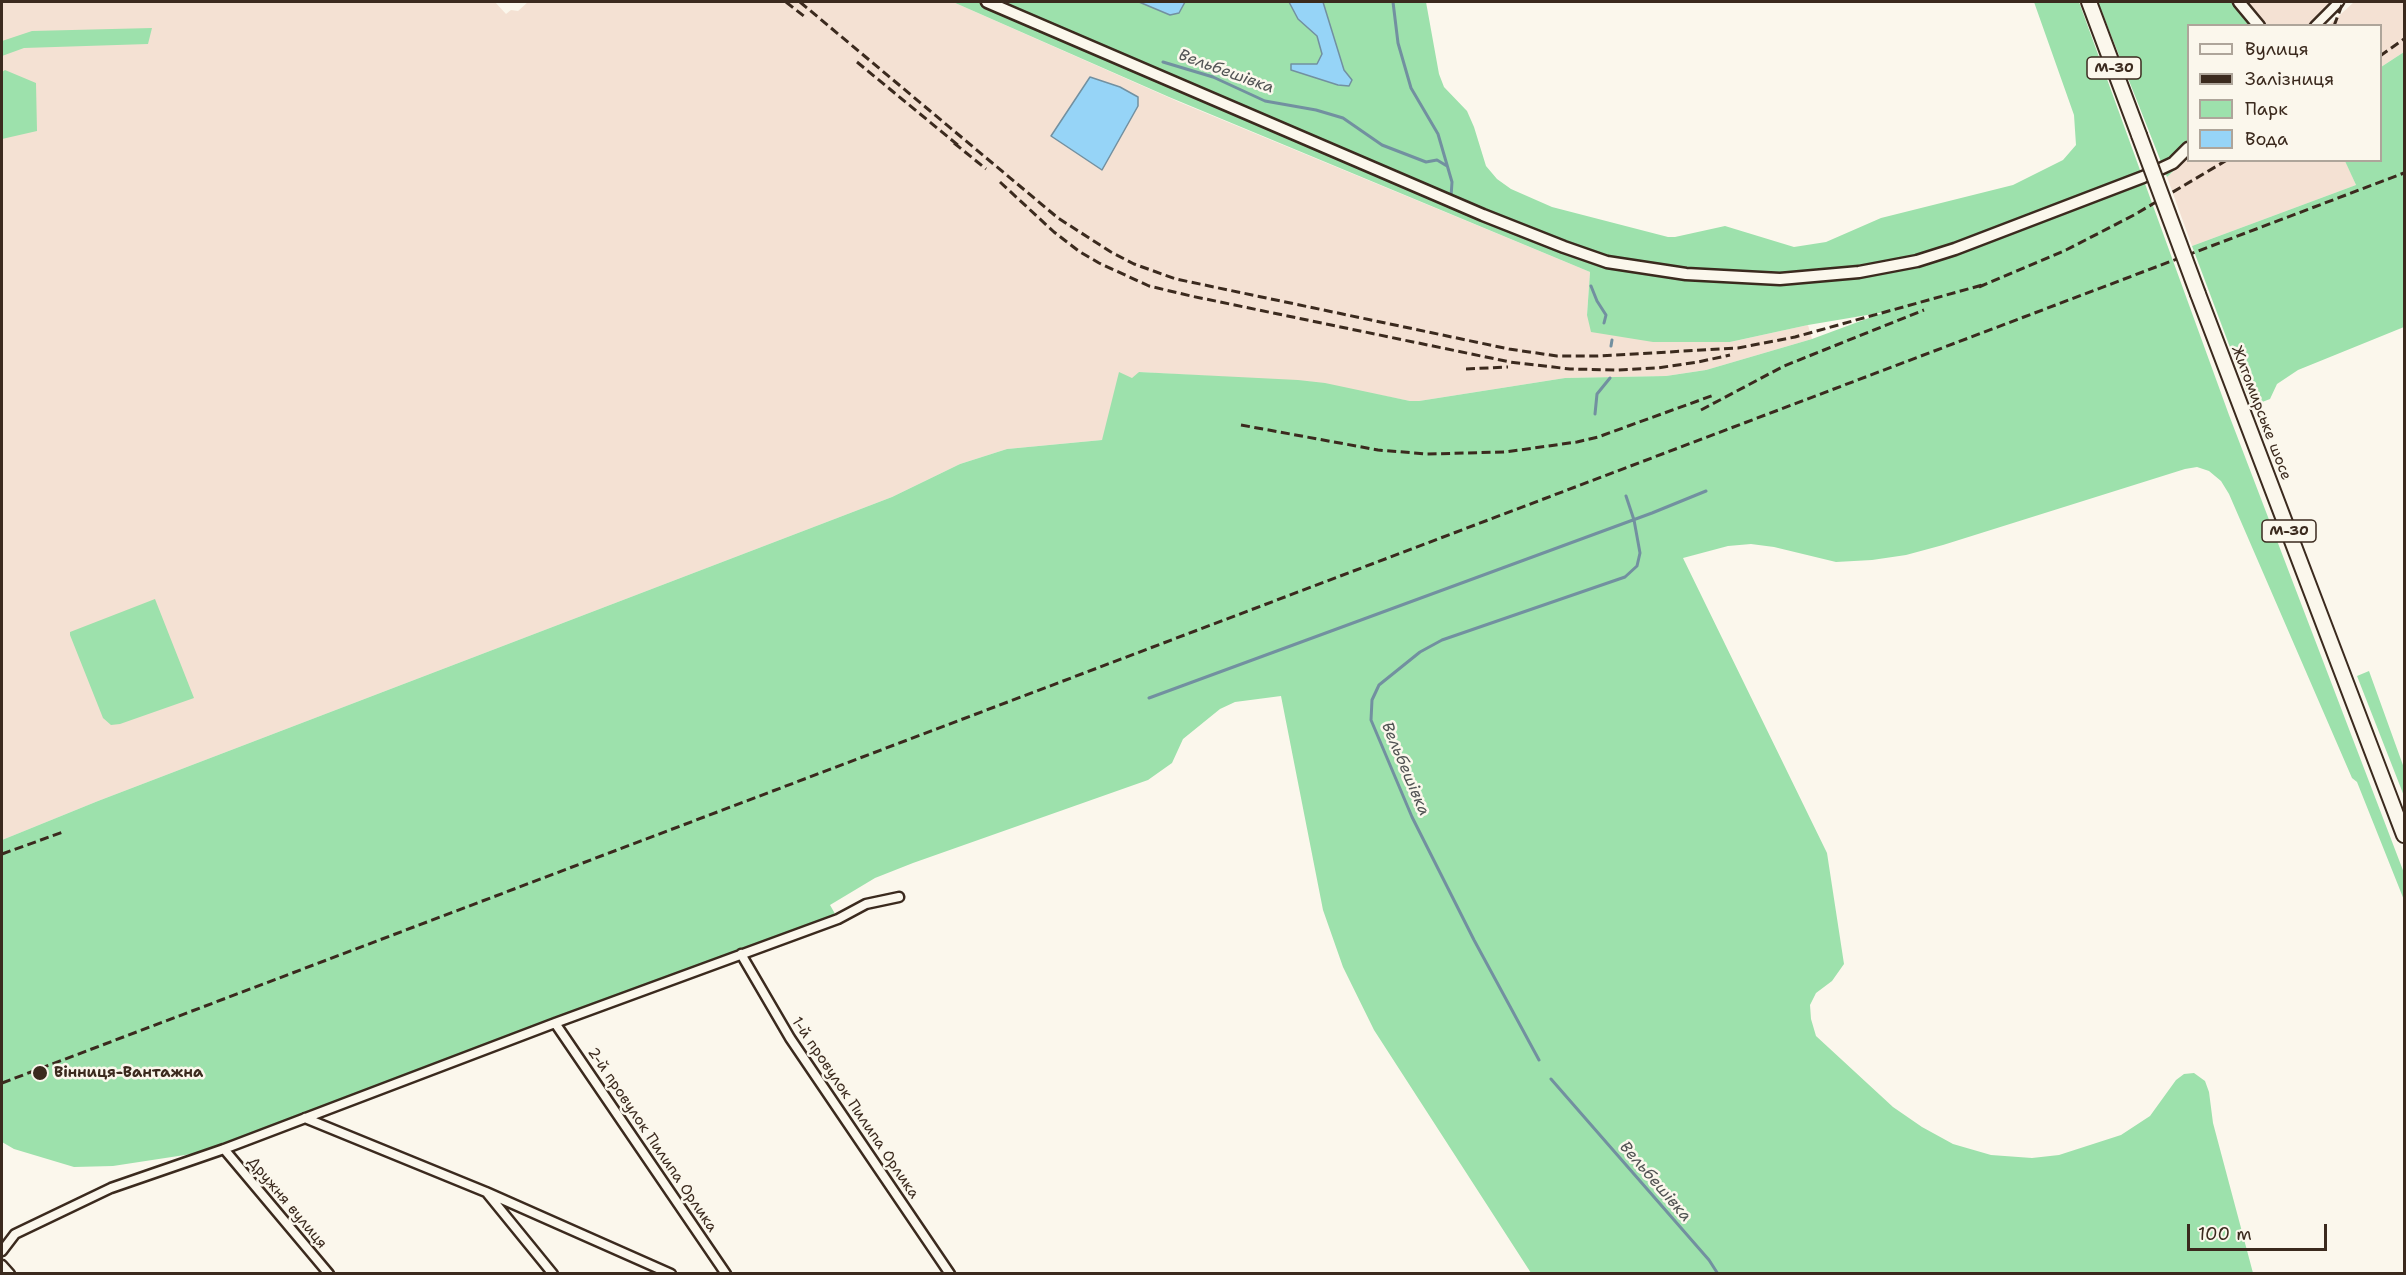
<!DOCTYPE html>
<meta charset="utf-8">
<style>
body{margin:0}
#map{position:relative;width:2406px;height:1275px;overflow:hidden;background:#fbf7ec;font-family:"Shantell Sans",sans-serif}
canvas{display:block}
.frame{position:absolute;inset:0;border:3px solid #3b2a1e;pointer-events:none}
.legend{position:absolute;left:2187px;top:24px;width:195px;height:138px;box-sizing:border-box;background:#fbf7ec;border:2px solid #aea59a;margin:0;padding:8px 10px;list-style:none;font-size:18px;color:#3b2a1e}
.legend li{display:flex;align-items:center;gap:12px;height:30px}
.legend b{width:30px;border:2px solid #aea59a}
.scale{position:absolute;left:2187px;top:1224px;width:140px;height:27px;box-sizing:border-box;border:3px solid #3b2a1e;border-top:0;padding-left:8px;font-size:18px;line-height:21px;white-space:nowrap;color:#3b2a1e;-webkit-text-stroke:4px #fbf7ec;paint-order:stroke}
</style>
<div id="map">
<canvas width="2406" height="1275"></canvas>
<div class="frame"></div>
<ul class="legend">
<li><b style="height:8px;background:#fbf7ec"></b>Вулиця</li>
<li><b style="height:8px;background:#3b2a1e"></b>Залізниця</li>
<li><b style="height:16px;background:#9de1ac"></b>Парк</li>
<li><b style="height:16px;background:#96d4f7"></b>Вода</li>
</ul>
<div class="scale">100 m</div>
</div>
<script>
const ctx = document.querySelector('canvas').getContext('2d');
ctx.lineJoin = 'round';
function fillPath(path, color) { ctx.fillStyle = color; ctx.fill(path, 'evenodd'); }
const shape = rows => new Path2D(rows.map(r => 'M' + r).join(''));
function strokePath(path, color, width, dash) { ctx.strokeStyle = color; ctx.lineWidth = width; ctx.lineCap = dash ? 'butt' : 'round'; ctx.setLineDash(dash || []); ctx.stroke(path); }
function label(font, color, halo, rows, align = 'center') {
  ctx.font = font + ' "Shantell Sans",sans-serif'; ctx.lineWidth = 5; ctx.setLineDash([]); ctx.textBaseline = 'middle'; ctx.strokeStyle = halo; ctx.fillStyle = color; for (const [text, x, y, turn = 0] of rows) {
    ctx.save(); ctx.translate(x, y); ctx.rotate((+turn || 0) * Math.PI / 180); ctx.textAlign = isNaN(turn) ? turn : align; if (halo) ctx.strokeText(text, 0, 0); ctx.fillText(text, 0, 0); ctx.restore();
  }
}
fillPath(shape([
 [2,2,495,2,506,14,511,10,518,11,528,2,953,2,1179,102,1590,272,1587,315,1730,342,1808,325,1812,339,1706,370,1666,376,1565,378,1419,401,1410,401,1312,382,1139,372,1102,440,1007,449,960,464,892,497,98,801,2,840],
 [2239,2,2339,2,2315,26,2259,25],
 [2354,2,2404,2,2404,52,2381,67,2380,26,2329,25],
 [2188,158,2188,160,2345,160,2356,185,2192,246,2167,177]
]), '#f4e1d3');
fillPath(shape([
 [953,2,1426,2,1439,74,1444,87,1467,111,1474,127,1486,166,1497,179,1511,189,1552,207,1668,237,1675,237,1725,226,1794,247,1826,242,1881,218,2013,185,2063,160,2076,145,2074,115,2034,2,2079,2,2229,415,2404,873,2404,900,2357,782,2352,778,2229,494,2221,481,2209,471,2197,467,2185,469,1943,545,1906,555,1872,560,1836,562,1774,547,1751,544,1728,546,1683,558,1827,853,1844,964,1832,981,1816,993,1810,1005,1811,1019,1816,1036,1893,1107,1922,1127,1953,1144,1991,1155,2032,1158,2059,1155,2121,1135,2150,1116,2176,1080,2184,1074,2194,1073,2205,1081,2209,1092,2213,1123,2253,1273,1531,1273,1374,1030,1343,967,1323,910,1281,696,1235,702,1220,709,1183,739,1172,763,1148,780,913,863,875,878,830,905,838,919,224,1149,113,1166,74,1167,14,1149,2,1142,2,840,98,801,892,497,960,464,1007,449,1102,440,1119,372,1132,378,1139,372,1298,380,1325,383,1410,401,1419,401,1565,378,1666,376,1706,370,1812,339,1885,312,1808,325,1730,342,1653,342,1591,332,1587,315,1590,272,1169,97],
 [2098,2,2239,2,2259,25,2188,26,2188,157,2167,177],
 [152,28,148,44,24,48,2,56,2,41,32,31],
 [2404,52,2404,327,2298,370,2277,384,2270,399,2252,406,2192,246,2356,185,2345,161,2380,160,2381,67],
 [5,70,36,83,37,131,2,139,2,72],
 [155,599,194,698,120,724,111,725,103,718,70,635,70,632],
 [2369,671,2404,768,2404,796,2357,676]
]), '#9de1ac');
const water = shape([
 [1139,2,1185,2,1179,13,1170,15,1139,2],
 [1289,2,1323,2,1344,70,1352,80,1349,86,1338,85,1291,70,1291,64,1317,64,1322,54,1317,36,1298,19,1289,2],
 [1090,77,1120,87,1138,97,1138,106,1102,170,1051,136,1090,77]
]);
fillPath(water, '#96d4f7');
strokePath(water, '#7290a0', 1.5);
strokePath(shape([
 [1393,2,1398,43,1411,88,1438,134,1452,182,1451,197],
 [1163,62,1213,77,1265,101,1316,110,1343,118,1382,145,1426,162,1437,160,1447,166],
 [1591,286,1597,301,1606,315,1604,323],
 [1611,346,1612,340],
 [1595,414,1597,394,1610,378],
 [1149,698,1652,513,1706,491],
 [1539,1060,1474,940,1412,817,1371,720,1372,700,1379,685,1420,652,1442,640,1625,577,1637,566,1640,553,1634,520,1626,496],
 [1551,1079,1709,1260,1718,1274]
]), '#7290a0', 3);
const minor = shape([
 [2315,26,2339,2],
 [741,954,790,1038,950,1274],
 [555,1023,726,1274],
 [305,1118,486,1192,671,1274],
 [224,1149,329,1274],
 [487,1193,553,1274],
 [2,1251,15,1234,111,1188,224,1149,555,1023,838,919,866,904,899,897],
 [2,1265,10,1274]
]);
const tertiary = shape([
 [987,2,1483,215,1564,247,1607,262,1686,274,1780,279,1859,272,1917,261,1955,249,2143,177,2173,163,2188,148],
 [2239,2,2259,26]
]);
const trunk = shape([
 [2089,2,2139,135],
 [2198,294,2404,835]
]);
strokePath(minor, '#3b2a1e', 13);
strokePath(tertiary, '#3b2a1e', 15);
strokePath(trunk, '#3b2a1e', 18);
strokePath(minor, '#fbf7ec', 8);
strokePath(tertiary, '#fbf7ec', 10);
strokePath(trunk, '#fbf7ec', 14);
strokePath(shape([
 [786,2,805,17],
 [800,2,1058,218,1111,252,1134,264,1176,279,1509,349,1557,356,1598,356,1738,348,1795,337,1986,284],
 [2334,26,2343,2],
 [2380,56,2404,39],
 [857,62,959,146],
 [954,143,986,169],
 [1000,182,1054,232,1080,252,1099,263,1149,286,1191,296,1510,362,1570,369,1617,370,1657,368,1698,362,1730,355],
 [1979,287,2066,250,2134,215,2227,160],
 [1466,369,1508,367],
 [1701,410,1784,366,1924,310],
 [1241,425,1378,450,1427,454,1505,452,1577,442,1598,437,1714,395],
 [2,854,63,832],
 [2,1083,2404,173]
]), '#3b2a1e', 3, [9, 4.5]);
const trunkBridge = shape([
 [2139,135,2198,294]
]);
strokePath(trunkBridge, '#3b2a1e', 18, []);
strokePath(trunkBridge, '#fbf7ec', 14);
for (const [x, y, r, color] of [
 [40,1073,8,"#3b2a1e"]
]) { const dot = new Path2D(); dot.arc(x, y, r, 0, 2 * Math.PI); ctx.fillStyle = color; ctx.fill(dot); strokePath(dot, '#fbf7ec', 2); }
for (const [x, y, w] of [
 [2114,68,54],
 [2289,531,54]
]) { const box = new Path2D(); box.roundRect(x - w / 2, y - 11, w, 22, 4.5); ctx.fillStyle = '#fbf7ec'; ctx.fill(box); strokePath(box, '#3b2a1e', 1.5); }
label('bold 14px', '#3b2a1e', null, [
 ["М-30",2114,68],
 ["М-30",2289,531]
]);
label('15px', '#3b2a1e', '#fbf7ec', [
 ["Житомирське шосе",2261,413,69],
 ["1-й провулок Пилипа Орлика",855,1108,56],
 ["2-й провулок Пилипа Орлика",652,1140,56],
 ["Дружня вулиця",287,1203,50]
]);
label('bold 15px', '#3b2a1e', '#fbf7ec', [
 ["Вінниця-Вантажна",54,1073]
], 'left');
label('italic 16px', '#525454', '#fbf7ec', [
 ["Вельбешівка",1226,72,20],
 ["Вельбешівка",1405,769,67],
 ["Вельбешівка",1655,1182,49]
]);
</script>
